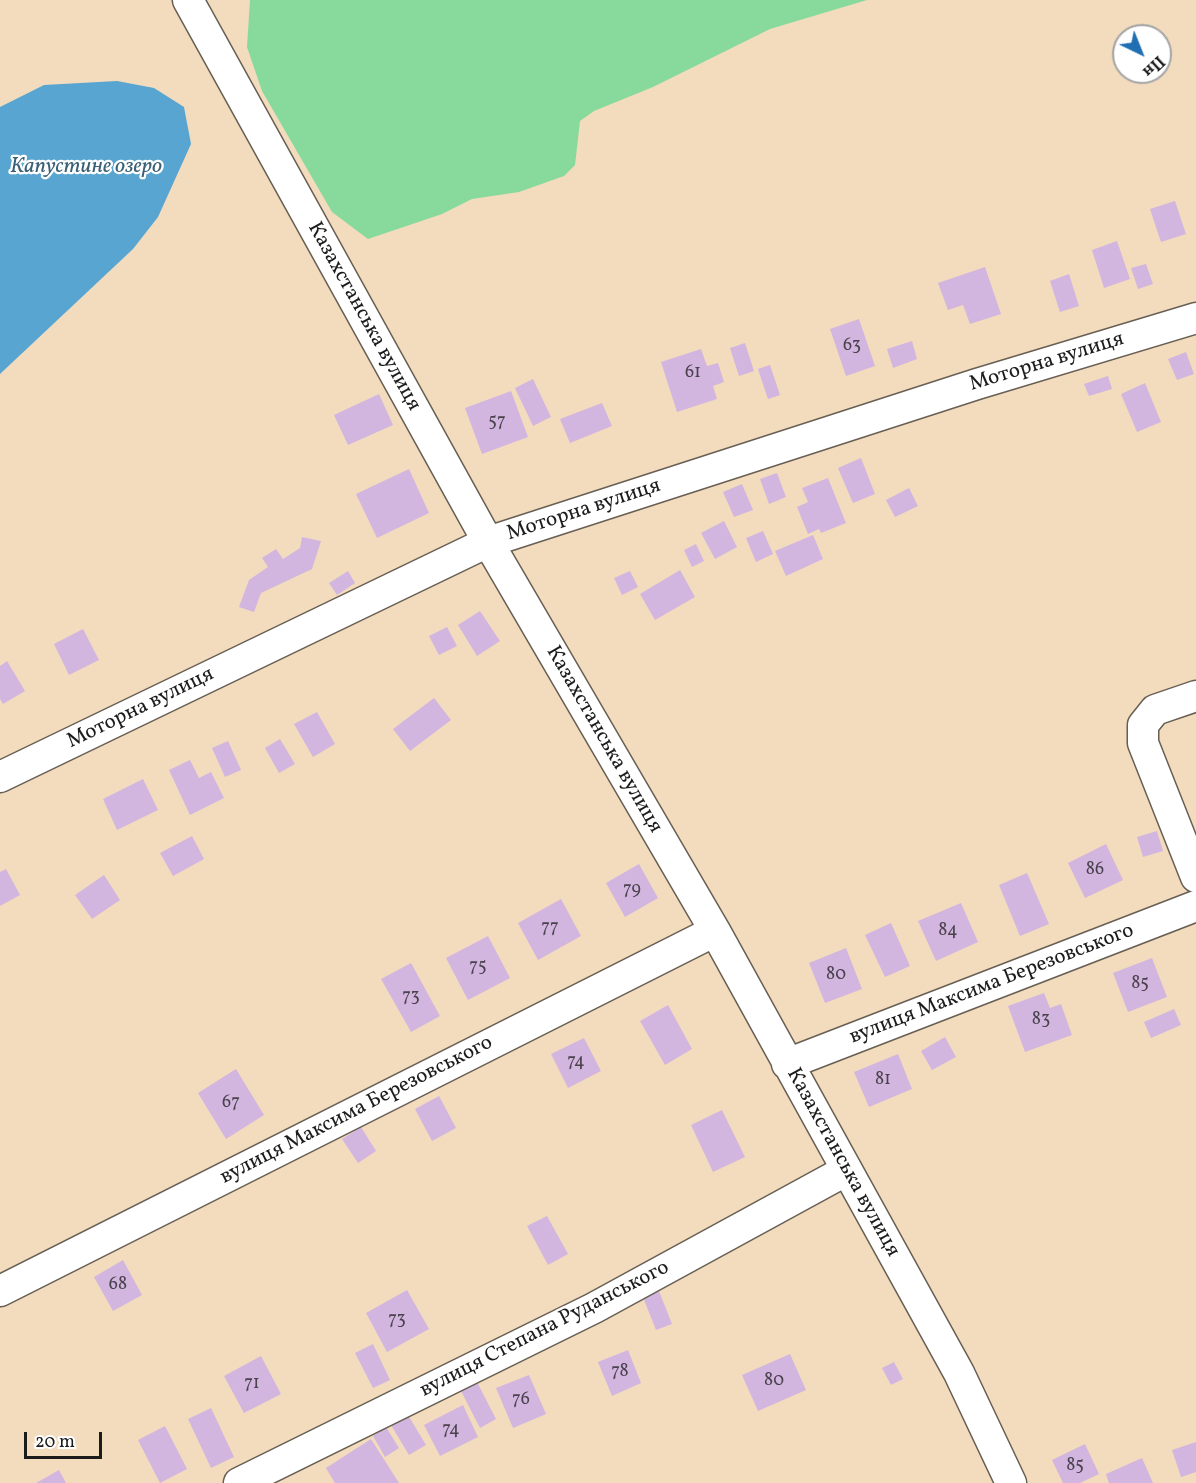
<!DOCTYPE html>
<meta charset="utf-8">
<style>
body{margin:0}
#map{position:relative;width:1196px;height:1483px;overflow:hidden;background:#f3dbbd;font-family:Vollkorn,serif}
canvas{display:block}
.north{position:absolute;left:1112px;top:24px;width:60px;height:60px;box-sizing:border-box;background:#fff;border:2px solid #a4a4a4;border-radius:50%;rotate:137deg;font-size:16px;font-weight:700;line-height:24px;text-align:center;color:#1c1c1c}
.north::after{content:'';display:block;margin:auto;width:21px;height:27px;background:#1f6fb2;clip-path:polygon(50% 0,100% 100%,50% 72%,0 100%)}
.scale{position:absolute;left:24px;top:1432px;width:78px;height:27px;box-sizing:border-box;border:3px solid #1c1c1c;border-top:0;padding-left:8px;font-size:18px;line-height:21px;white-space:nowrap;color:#1c1c1c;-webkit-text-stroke:4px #fff;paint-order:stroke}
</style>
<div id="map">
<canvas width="1196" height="1483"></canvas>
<div class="north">Пн</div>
<div class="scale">20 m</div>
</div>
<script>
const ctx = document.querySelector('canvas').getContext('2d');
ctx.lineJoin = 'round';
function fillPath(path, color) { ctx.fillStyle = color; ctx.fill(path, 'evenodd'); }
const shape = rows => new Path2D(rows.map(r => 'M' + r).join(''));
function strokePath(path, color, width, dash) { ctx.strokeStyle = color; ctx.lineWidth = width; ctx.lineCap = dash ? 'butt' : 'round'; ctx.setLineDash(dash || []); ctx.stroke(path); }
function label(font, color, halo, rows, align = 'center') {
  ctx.font = font + ' Vollkorn,serif'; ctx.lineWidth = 4.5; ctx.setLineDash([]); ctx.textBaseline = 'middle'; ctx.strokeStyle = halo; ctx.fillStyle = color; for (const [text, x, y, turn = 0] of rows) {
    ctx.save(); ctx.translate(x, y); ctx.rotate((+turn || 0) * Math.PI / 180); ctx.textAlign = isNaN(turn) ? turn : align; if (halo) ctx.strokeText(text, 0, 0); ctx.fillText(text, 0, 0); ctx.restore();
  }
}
fillPath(shape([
 [250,0,867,0,770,29,653,87,594,111,580,121,575,165,564,176,519,192,472,199,442,214,368,239,332,212,262,91,247,47]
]), '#87da9b');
fillPath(shape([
 [117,81,154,88,184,107,191,144,158,217,133,249,0,374,0,107,44,85]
]), '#58a5d1');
fillPath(shape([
 [1175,201,1186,234,1161,242,1150,209],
 [1117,241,1130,279,1104,288,1092,250],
 [1146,264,1153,284,1138,289,1131,268],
 [985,267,1001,314,970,324,963,305,948,310,938,283],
 [1069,274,1079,306,1060,312,1050,281],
 [859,319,875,366,846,376,830,329],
 [912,341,917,359,893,368,887,349],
 [745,343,754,371,739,376,730,348],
 [701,349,707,366,718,363,724,382,713,386,717,399,677,412,661,362],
 [1186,352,1194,374,1177,380,1168,359],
 [770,365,780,395,768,399,758,369],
 [1108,376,1112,389,1089,396,1084,384],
 [533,379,551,417,533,426,515,388],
 [1145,383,1161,422,1137,432,1121,394],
 [511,391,528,437,482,454,465,408],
 [379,394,393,425,348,445,334,415],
 [602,403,612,426,570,443,560,419],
 [861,458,875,494,853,503,838,468],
 [409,469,429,513,377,538,356,494],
 [777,473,786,497,769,504,760,479],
 [828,478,846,523,821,533,819,529,808,534,797,507,808,502,802,488],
 [742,484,753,510,734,517,723,492],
 [909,488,918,506,895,517,886,500],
 [724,521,737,547,715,559,701,533],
 [763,531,773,554,756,562,746,538],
 [813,535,823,559,786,576,775,551],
 [302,537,321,541,312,569,261,593,254,612,239,607,249,580,268,567,262,558,276,549,283,559,300,548],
 [696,544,704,561,692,567,684,550],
 [680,570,695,597,655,620,640,594],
 [348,571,355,583,337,595,329,583],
 [630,571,638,587,622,595,614,578],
 [480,611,500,641,477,656,458,625],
 [447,627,457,646,439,655,429,636],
 [83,629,99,660,69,675,54,644],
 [7,661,25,691,3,704,0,699,0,666],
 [434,698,451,720,410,751,393,729],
 [317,712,335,744,313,757,294,724],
 [280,739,295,764,279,773,265,748],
 [228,741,241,770,225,777,212,748],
 [190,760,199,778,211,772,224,798,190,815,169,770],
 [143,779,158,810,117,830,103,799],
 [1157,831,1163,851,1143,857,1137,837],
 [192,836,204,859,173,876,160,853],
 [1106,844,1123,880,1085,898,1068,863],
 [639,864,658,898,625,917,606,883],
 [6,869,20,895,0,906,0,872],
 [1027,873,1049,924,1020,936,999,885],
 [104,875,120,900,92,919,75,895],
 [561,899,581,936,538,960,518,923],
 [961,903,978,942,936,961,918,921],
 [891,923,910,966,885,977,865,935],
 [488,936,510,978,468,1000,446,958],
 [846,948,862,989,825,1003,809,963],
 [1152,958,1167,997,1128,1012,1113,973],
 [411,963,440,1016,411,1032,381,979],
 [1044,993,1050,1008,1061,1004,1072,1035,1025,1052,1008,1006],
 [668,1005,692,1049,665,1065,640,1021],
 [1174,1009,1181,1025,1151,1038,1144,1022],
 [945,1037,956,1057,932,1070,921,1051],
 [584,1038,601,1071,568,1088,551,1054],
 [898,1054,912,1089,869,1107,854,1072],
 [236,1069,264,1115,226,1139,198,1093],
 [439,1096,456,1128,432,1141,415,1109],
 [722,1110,745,1157,713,1172,691,1125],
 [361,1127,376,1151,358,1163,342,1139],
 [547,1216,568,1254,548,1265,527,1226],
 [123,1260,142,1295,113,1311,94,1277],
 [657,1286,672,1324,656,1330,641,1292],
 [407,1290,429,1329,387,1352,366,1313],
 [373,1344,390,1380,373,1388,355,1353],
 [628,1350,641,1383,612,1396,598,1362],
 [790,1354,806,1390,758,1411,742,1375],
 [261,1356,281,1394,244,1413,224,1376],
 [894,1362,903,1379,891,1385,882,1368],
 [529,1375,546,1414,513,1428,496,1388],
 [477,1382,496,1419,480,1428,461,1391],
 [463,1405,478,1437,440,1456,424,1425],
 [211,1408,234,1457,211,1468,188,1419],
 [408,1415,426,1445,409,1455,391,1425],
 [165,1426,187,1469,160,1483,138,1440],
 [386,1427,399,1448,385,1457,373,1436],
 [371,1439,399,1483,335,1483,326,1468],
 [1196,1442,1196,1472,1181,1477,1172,1450],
 [1085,1444,1099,1474,1080,1483,1063,1483,1052,1460],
 [1142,1458,1153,1483,1109,1483,1106,1474],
 [59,1470,66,1483,36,1483]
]), '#d2b6e0');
const minor = shape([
 [188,0,488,542,715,931,959,1373,1011,1483],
 [1196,696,1155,710,1143,725,1143,743,1196,877],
 [0,777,488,542,977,384,1196,318],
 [787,1064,1196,906],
 [0,1291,715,931],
 [239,1483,594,1308,847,1170]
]);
strokePath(minor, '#675f54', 33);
strokePath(minor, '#fff', 30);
label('18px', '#4a424d', null, [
 ["63",852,347],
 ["61",693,374],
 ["57",497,423],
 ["86",1095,871],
 ["79",632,891],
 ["77",550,929],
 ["84",948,932],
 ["75",478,968],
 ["80",836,976],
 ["85",1140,985],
 ["73",411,998],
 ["83",1041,1021],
 ["74",576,1063],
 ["81",883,1081],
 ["67",231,1104],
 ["68",118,1286],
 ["73",397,1321],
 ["78",620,1373],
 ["80",774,1382],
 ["71",252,1385],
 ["76",521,1401],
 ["74",451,1431],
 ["85",1075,1467]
]);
label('21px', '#1c1c1c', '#fff', [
 ["Казахстанська вулиця",363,317,61],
 ["Моторна вулиця",1047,363,-17],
 ["Моторна вулиця",584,511,-18],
 ["Моторна вулиця",141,709,-26],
 ["Казахстанська вулиця",603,740,60],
 ["вулиця Максима Березовського",992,985,-21],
 ["вулиця Максима Березовського",357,1111,-27],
 ["Казахстанська вулиця",842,1163,61],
 ["вулиця Степана Руданського",545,1330,-27]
]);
label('italic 22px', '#3a6076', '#fff', [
 ["Капустине озеро",86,168]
]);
</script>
